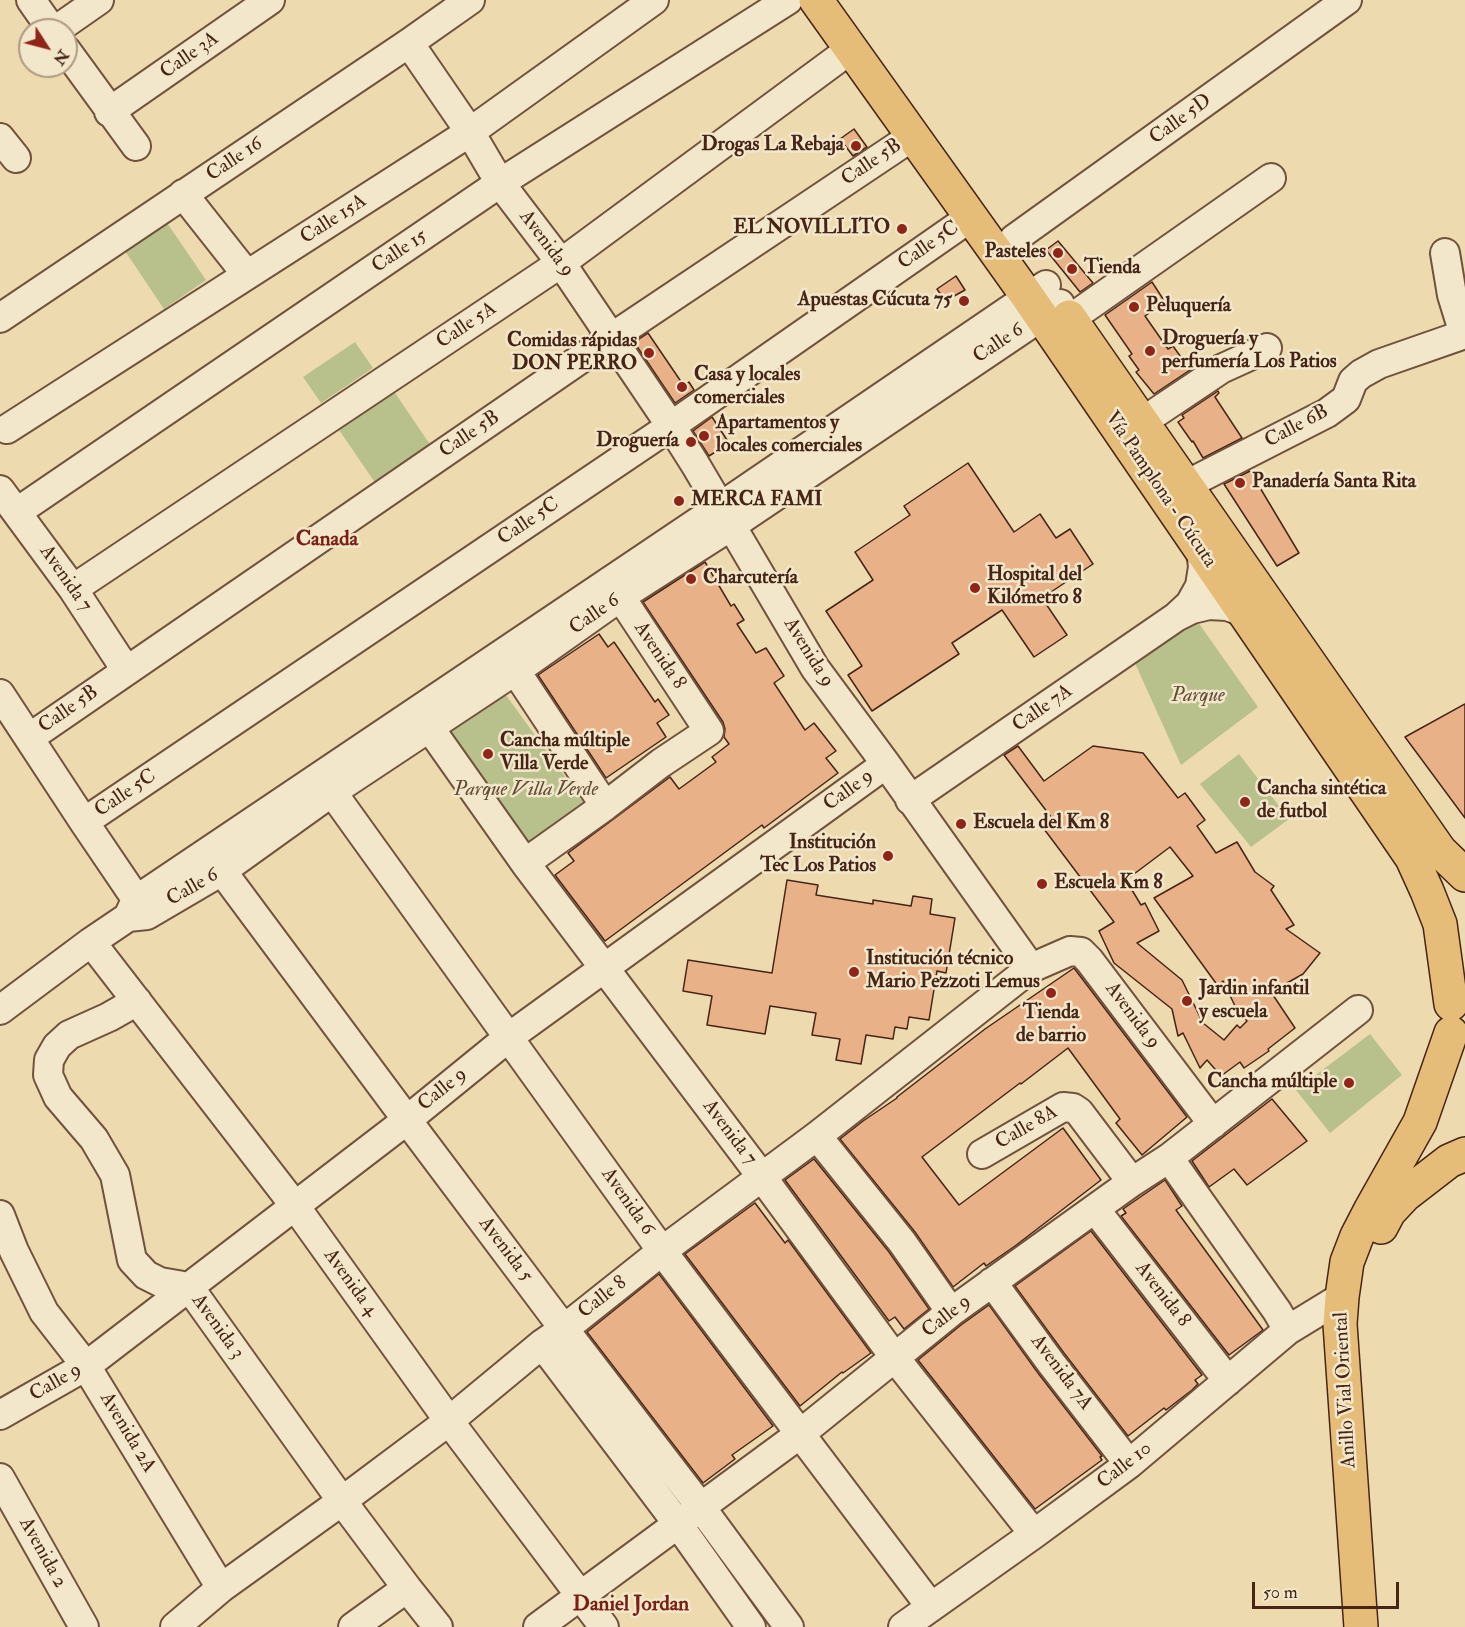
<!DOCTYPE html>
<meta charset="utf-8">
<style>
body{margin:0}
#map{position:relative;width:1465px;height:1627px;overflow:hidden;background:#eddaaf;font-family:"IM FELL Double Pica",serif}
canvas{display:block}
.north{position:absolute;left:18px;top:18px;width:60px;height:60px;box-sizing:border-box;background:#f3e7cb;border:2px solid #ae9983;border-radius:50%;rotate:126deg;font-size:16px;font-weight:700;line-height:24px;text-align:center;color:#462517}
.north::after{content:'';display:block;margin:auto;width:21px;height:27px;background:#8f2418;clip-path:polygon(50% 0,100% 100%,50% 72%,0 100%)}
.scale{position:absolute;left:1252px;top:1582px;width:147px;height:27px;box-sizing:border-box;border:3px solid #462517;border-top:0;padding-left:8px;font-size:18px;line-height:21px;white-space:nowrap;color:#462517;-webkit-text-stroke:4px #f3e7cb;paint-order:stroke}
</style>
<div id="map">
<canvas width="1465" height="1627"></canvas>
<div class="north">N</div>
<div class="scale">50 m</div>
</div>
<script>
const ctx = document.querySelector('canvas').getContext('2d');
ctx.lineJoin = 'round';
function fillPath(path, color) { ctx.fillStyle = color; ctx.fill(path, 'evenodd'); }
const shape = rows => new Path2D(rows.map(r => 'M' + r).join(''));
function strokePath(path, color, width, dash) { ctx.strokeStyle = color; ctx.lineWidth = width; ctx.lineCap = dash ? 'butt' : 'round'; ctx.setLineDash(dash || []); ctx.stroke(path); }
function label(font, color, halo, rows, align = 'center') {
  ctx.font = font + ' "IM FELL Double Pica",serif'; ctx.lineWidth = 5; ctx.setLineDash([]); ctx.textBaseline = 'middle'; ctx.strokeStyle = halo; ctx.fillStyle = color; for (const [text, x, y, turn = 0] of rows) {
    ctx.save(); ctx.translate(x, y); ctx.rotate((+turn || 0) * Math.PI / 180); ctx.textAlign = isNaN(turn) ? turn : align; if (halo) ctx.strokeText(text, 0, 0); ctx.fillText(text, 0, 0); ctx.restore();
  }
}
fillPath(shape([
 [163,217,206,280,164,309,121,245],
 [355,342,373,368,321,403,303,377],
 [391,387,431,446,376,484,335,424],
 [1195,618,1258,707,1181,765,1134,661],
 [503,691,587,807,521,853,438,736],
 [1239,754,1289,819,1251,847,1200,784],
 [1370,1034,1402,1075,1330,1133,1296,1090]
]), '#b8c08b');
const building = shape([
 [854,129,867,147,853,156,840,139,854,129],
 [1058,241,1093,283,1080,292,1046,250,1058,241],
 [956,276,965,290,945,301,937,289,956,276],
 [1152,282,1165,302,1145,316,1168,349,1173,346,1190,370,1154,394,1136,372,1139,370,1129,356,1132,354,1105,315,1152,282],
 [648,333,684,386,689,382,694,390,675,403,634,342,648,333],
 [1218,391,1219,393,1215,397,1242,438,1203,458,1193,441,1192,442,1178,422,1184,418,1182,415,1218,391],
 [712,417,729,443,709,456,693,431,712,417],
 [968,463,1014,532,1040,514,1056,538,1070,529,1093,564,1042,598,1067,635,1034,657,1002,610,952,643,959,654,872,711,848,675,862,666,826,611,873,580,855,552,910,515,904,506,968,463],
 [1250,471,1299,553,1277,566,1224,484,1250,471],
 [705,562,731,606,734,604,744,620,737,624,756,653,766,648,784,676,774,683,805,730,814,723,836,751,826,758,838,773,764,828,762,825,605,941,555,875,574,861,568,853,670,777,679,789,716,762,712,757,729,744,724,737,725,729,723,722,643,602,705,562],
 [599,634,608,647,614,642,655,702,658,699,669,715,657,723,666,737,606,778,538,675,599,634],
 [1465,704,1465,818,1405,737,1465,704],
 [1018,746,1044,781,1093,746,1143,753,1178,798,1185,793,1205,820,1197,826,1216,853,1237,842,1255,872,1274,886,1271,890,1294,925,1286,929,1320,953,1303,974,1271,992,1295,1028,1268,1049,1269,1051,1244,1068,1240,1062,1221,1076,1207,1060,1200,1068,1183,1033,1178,1036,1172,1009,1114,963,1099,931,1114,922,1044,829,1054,821,1004,755,1018,746],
 [1170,847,1193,876,1154,898,1218,986,1223,981,1236,1008,1247,1021,1240,1028,1237,1025,1224,1040,1203,1023,1182,980,1137,943,1159,931,1145,903,1141,905,1126,880,1170,847],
 [787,880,818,885,816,895,873,904,873,900,911,906,913,896,932,899,930,914,955,918,946,973,937,971,929,1020,909,1017,907,1029,895,1027,893,1039,866,1035,861,1064,836,1060,840,1039,812,1035,816,1013,770,1006,765,1034,707,1025,712,996,683,991,688,960,772,973,787,880],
 [1074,968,1187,1117,1142,1155,1116,1123,1120,1119,1068,1048,1021,1084,1020,1083,922,1157,959,1205,1063,1128,1101,1180,1015,1246,986,1266,984,1263,953,1287,915,1232,840,1139,863,1121,897,1098,897,1097,985,1029,1074,968],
 [1272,1099,1307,1141,1247,1185,1234,1169,1209,1187,1192,1161,1272,1099],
 [814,1159,889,1252,929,1309,904,1329,895,1317,889,1321,785,1180,814,1159],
 [1165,1180,1182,1206,1176,1210,1263,1330,1229,1355,1121,1216,1126,1213,1123,1209,1165,1180],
 [755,1203,785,1243,788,1240,871,1353,843,1373,842,1372,800,1406,685,1254,755,1203],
 [1091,1231,1202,1375,1195,1380,1198,1384,1192,1390,1166,1410,1164,1408,1128,1436,1064,1353,1015,1286,1091,1231],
 [659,1274,773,1426,732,1455,735,1459,703,1483,587,1332,659,1274],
 [989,1305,1038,1373,1102,1456,1100,1457,1102,1460,1035,1509,918,1360,961,1325,989,1305]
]);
fillPath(building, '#e8b188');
strokePath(building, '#462517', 1.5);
const minor = shape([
 [31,0,52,30],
 [56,30,99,0],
 [409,43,470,132,500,183,561,263,671,426,695,464,815,668,886,764,1031,968],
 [66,50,136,146],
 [109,112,270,0],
 [0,138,16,158],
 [183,194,247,275],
 [1014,239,1347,0],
 [1445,253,1452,295,1464,334],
 [0,318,409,43,470,0],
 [1070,319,1271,178],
 [1142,422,1221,369,1267,348],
 [7,429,470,132,654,0],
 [1186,485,1327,413,1346,399,1353,381,1361,374,1379,364,1465,334],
 [0,490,73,589,126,670],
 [17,512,500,183,788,0],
 [73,589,561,263,851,49],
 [1176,617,1192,609,1209,605,1227,606,1244,612],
 [515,670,605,806],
 [0,694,84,822,147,915],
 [429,727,525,863,762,1177,895,1358,1034,1534],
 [29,738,611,338,913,136],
 [332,792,662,1251,931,1607],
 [910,800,1176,617,1190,604,1200,586,1203,567,1201,549],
 [84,822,671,426,971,217],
 [525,863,605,806,661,763,709,731,610,581],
 [222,871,407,1120,564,1329,700,1506,789,1627],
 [128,917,136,900,720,507,1046,285],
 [91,942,295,1206,449,1421,604,1627],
 [137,1001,109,1017,69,1035,57,1046,49,1060,48,1075,58,1097,94,1139,115,1175,132,1260,146,1275,160,1282,189,1287,342,1501,407,1588,438,1627],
 [0,1010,91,942,128,917,147,915,222,871,332,792,531,660,620,597,731,526,1060,304],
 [817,1136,902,1242,951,1312],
 [982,1154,1063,1107,1073,1108,1079,1112,1132,1182],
 [1169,1158,1277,1311,1288,1330],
 [1095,1209,1228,1381],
 [0,1215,14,1251,44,1312,86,1366,221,1588],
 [992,1282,1051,1363,1129,1464],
 [542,1344,678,1524,751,1627],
 [0,1415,86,1366,407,1120,509,1037,886,764],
 [0,1478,84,1627],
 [175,1627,221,1588,342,1501,449,1421,542,1344,564,1329,662,1251,817,1136,1031,968,1070,951,1081,952,1089,960,1213,1124],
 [353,1627,407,1588],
 [538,1627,800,1434,951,1312,1132,1182,1169,1158,1358,1010],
 [903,1627,1034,1534,1129,1464,1288,1330,1342,1297]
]);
const highway = shape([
 [816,0,1028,297,1412,858,1427,891,1440,924,1451,1004],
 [1069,317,1440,851,1465,875],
 [1381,1227,1389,1212,1405,1195,1449,1161,1465,1154],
 [1361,1627,1340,1324,1342,1297,1347,1262,1357,1236,1371,1209,1420,1122,1451,1033]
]);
strokePath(minor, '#70523d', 32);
strokePath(highway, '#462517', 36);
strokePath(minor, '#f3e7cb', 28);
strokePath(highway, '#e6bd78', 33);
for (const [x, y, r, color] of [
 [856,146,6,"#8f2418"],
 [902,229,6,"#8f2418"],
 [1058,253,6,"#8f2418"],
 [1072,269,6,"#8f2418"],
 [964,301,6,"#8f2418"],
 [1134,307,6,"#8f2418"],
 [1150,351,6,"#8f2418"],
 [649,353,6,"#8f2418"],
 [682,387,6,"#8f2418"],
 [704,436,6,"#8f2418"],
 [691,442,6,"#8f2418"],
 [1240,483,6,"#8f2418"],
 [679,501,6,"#8f2418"],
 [691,579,6,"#8f2418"],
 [975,588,6,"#8f2418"],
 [488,754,6,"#8f2418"],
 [1245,802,6,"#8f2418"],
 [961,824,6,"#8f2418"],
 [888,856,6,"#8f2418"],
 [1042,884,6,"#8f2418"],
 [854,972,6,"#8f2418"],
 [1051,993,6,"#8f2418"],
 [1187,1001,6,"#8f2418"],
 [1349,1083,6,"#8f2418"]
]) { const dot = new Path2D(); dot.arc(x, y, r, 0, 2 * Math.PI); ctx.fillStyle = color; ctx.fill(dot); strokePath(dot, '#f3e7cb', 2); }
label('20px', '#462517', '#f3e7cb', [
 ["Calle 3A",190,56,-35],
 ["Calle 5D",1181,120,-36],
 ["Calle 16",235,160,-34],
 ["Calle 5B",872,163,-34],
 ["Calle 15A",334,220,-33],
 ["Avenida 9",546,244,53],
 ["Calle 5C",929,246,-35],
 ["Calle 15",400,252,-34],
 ["Calle 5A",467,326,-34],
 ["Calle 6",999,344,-34],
 ["Calle 6B",1297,427,-28],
 ["Calle 5B",470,435,-34],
 ["Vía Pamplona - Cúcuta",1160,490,56],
 ["Calle 5C",529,522,-34],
 ["Avenida 7",65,579,55],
 ["Calle 6",595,615,-35],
 ["Avenida 9",808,653,58],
 ["Avenida 8",659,656,56],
 ["Calle 7A",1043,709,-35],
 ["Calle 5B",69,710,-35],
 ["Calle 9",849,791,-36],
 ["Calle 5C",126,794,-34],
 ["Calle 6",193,888,-30],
 ["Avenida 9",1132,1016,53],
 ["Calle 9",443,1090,-39],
 ["Calle 8A",1027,1128,-30],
 ["Avenida 7",729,1133,53],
 ["Avenida 6",627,1202,55],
 ["Avenida 5",505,1250,53],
 ["Avenida 4",350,1283,54],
 ["Avenida 8",1162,1295,52],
 ["Calle 8",603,1298,-38],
 ["Calle 9",947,1317,-38],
 ["Avenida 3",217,1327,54],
 ["Avenida 7A",1061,1373,53],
 ["Calle 9",56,1383,-30],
 ["Anillo Vial Oriental",1346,1390,-93],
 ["Avenida 2A",127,1433,59],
 ["Calle 10",1125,1466,-38],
 ["Avenida 2",42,1553,61]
]);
label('bold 20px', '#462517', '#f3e7cb', [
 ["Drogas La Rebaja",844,146,"right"],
 ["EL NOVILLITO",890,229,"right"],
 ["Pasteles",1046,253,"right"],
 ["Tienda",1084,269],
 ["Apuestas Cúcuta 75",952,301,"right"],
 ["Peluquería",1146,307],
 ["Droguería y",1162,340],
 ["perfumería Los Patios",1162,363],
 ["Comidas rápidas",637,342,"right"],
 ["DON PERRO",637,365,"right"],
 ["Casa y locales",694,376],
 ["comerciales",694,399],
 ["Apartamentos y",716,424],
 ["locales comerciales",716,447],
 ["Droguería",679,442,"right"],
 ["Panadería Santa Rita",1252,483],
 ["MERCA FAMI",691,501],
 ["Hospital del",987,576],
 ["Kilómetro 8",987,599],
 ["Charcutería",703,579],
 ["Cancha múltiple",500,742],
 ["Villa Verde",500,765],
 ["Cancha sintética",1257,790],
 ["de futbol",1257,813],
 ["Escuela del Km 8",973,824],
 ["Institución",876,844,"right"],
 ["Tec Los Patios",876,867,"right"],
 ["Escuela Km 8",1054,884],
 ["Institución técnico",866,960],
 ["Mario Pezzoti Lemus",866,983],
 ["Jardin infantil",1199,990],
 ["y escuela",1199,1013],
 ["Tienda",1051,1014,"center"],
 ["de barrio",1051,1037,"center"],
 ["Cancha múltiple",1337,1083,"right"]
], 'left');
label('italic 20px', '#624c34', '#f3e7cb', [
 ["Parque",1198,697],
 ["Parque Villa Verde",526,791]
]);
label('bold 21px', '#7a1f14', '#f3e7cb', [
 ["Canada",327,540],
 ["Daniel Jordan",631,1605]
]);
</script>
